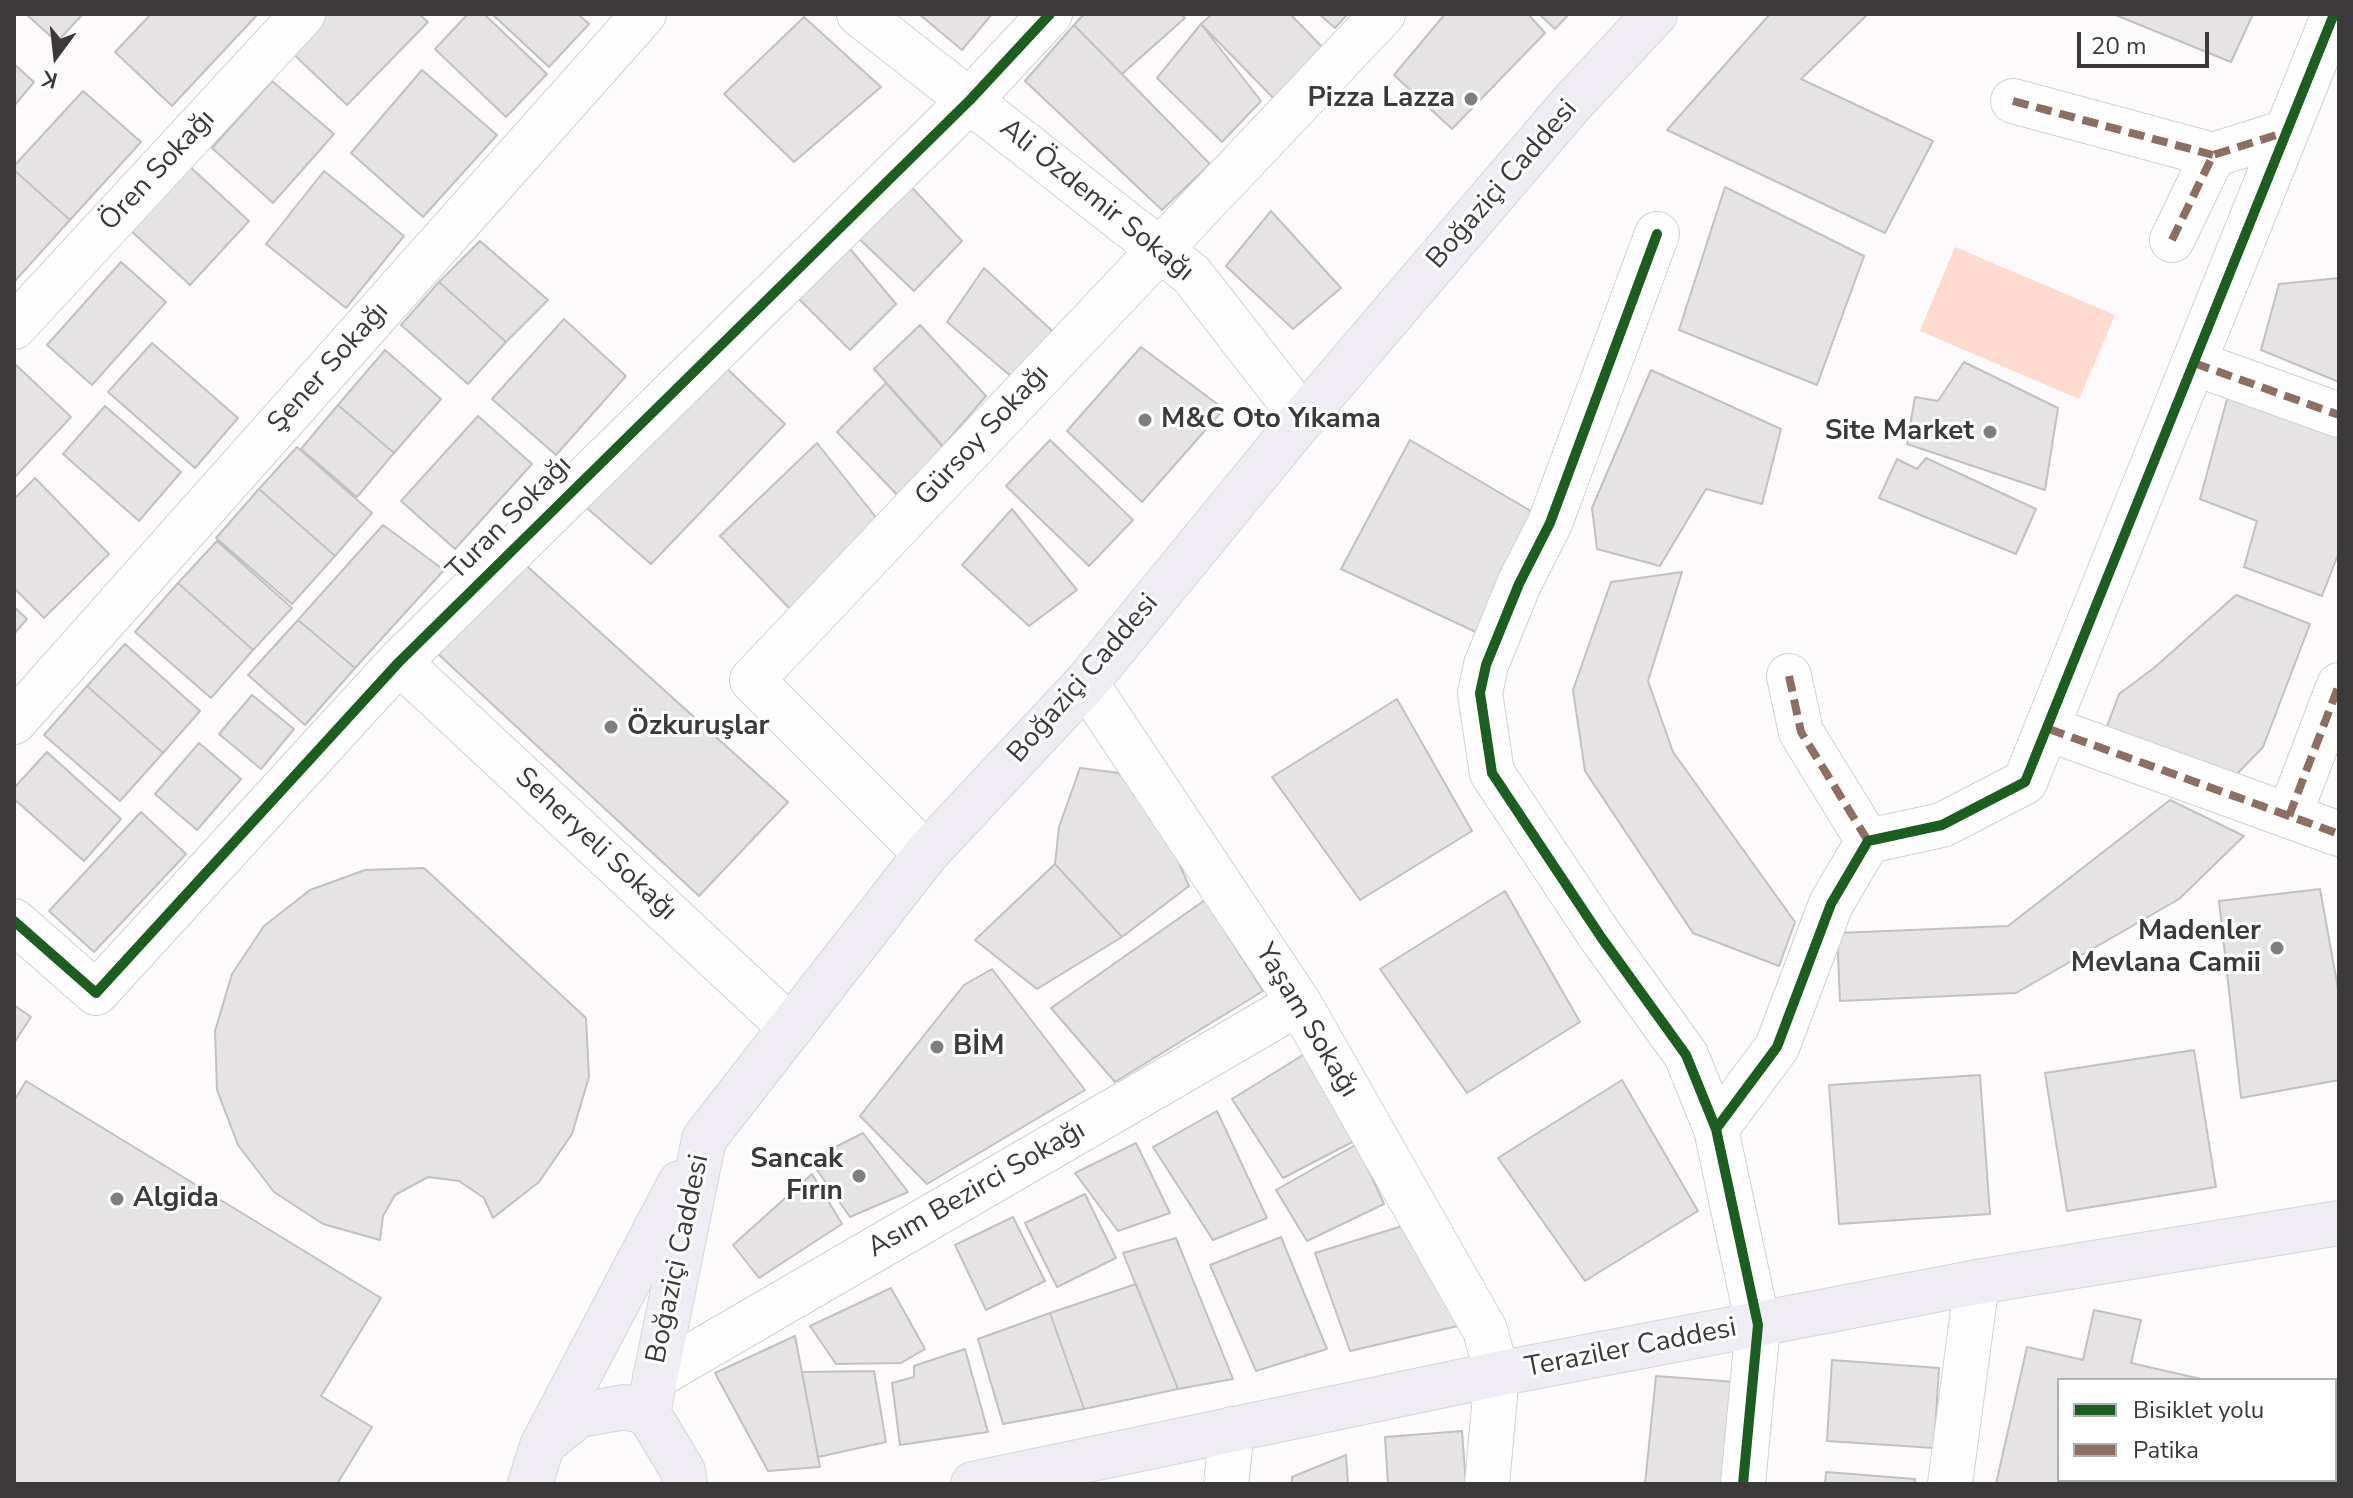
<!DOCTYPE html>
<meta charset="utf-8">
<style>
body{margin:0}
#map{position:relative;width:2353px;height:1498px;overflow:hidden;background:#fdfafc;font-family:"Nunito Sans",sans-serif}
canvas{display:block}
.frame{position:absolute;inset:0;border:16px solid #3c393b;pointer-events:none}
.legend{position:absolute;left:2057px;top:1378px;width:280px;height:104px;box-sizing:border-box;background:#fff;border:2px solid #b1b0b1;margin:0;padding:10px 14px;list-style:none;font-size:24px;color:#3c393b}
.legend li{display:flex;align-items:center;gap:16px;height:40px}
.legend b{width:40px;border:2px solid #b1b0b1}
.north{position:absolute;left:16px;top:16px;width:80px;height:80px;-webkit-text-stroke:6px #fff;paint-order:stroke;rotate:195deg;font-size:22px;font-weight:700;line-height:32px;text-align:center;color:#3c393b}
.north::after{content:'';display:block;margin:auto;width:28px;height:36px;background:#3c393b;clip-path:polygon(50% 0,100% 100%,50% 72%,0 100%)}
.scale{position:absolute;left:2077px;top:32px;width:132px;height:36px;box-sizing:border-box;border:4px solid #3c393b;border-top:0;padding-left:10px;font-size:24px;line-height:28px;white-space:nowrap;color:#3c393b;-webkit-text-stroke:6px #fff;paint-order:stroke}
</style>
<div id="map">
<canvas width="2353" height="1498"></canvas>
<div class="frame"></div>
<ul class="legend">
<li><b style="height:10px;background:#1b5e20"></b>Bisiklet yolu</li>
<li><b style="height:10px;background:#8d6e63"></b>Patika</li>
</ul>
<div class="north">K</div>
<div class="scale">20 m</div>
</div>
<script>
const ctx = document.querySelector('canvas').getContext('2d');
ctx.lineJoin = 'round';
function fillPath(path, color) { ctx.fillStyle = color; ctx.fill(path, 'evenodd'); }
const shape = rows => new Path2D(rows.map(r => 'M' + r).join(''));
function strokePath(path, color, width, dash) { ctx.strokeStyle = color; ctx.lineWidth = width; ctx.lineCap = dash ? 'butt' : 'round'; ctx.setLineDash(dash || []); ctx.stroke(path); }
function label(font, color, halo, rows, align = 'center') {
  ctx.font = font + ' "Nunito Sans",sans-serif'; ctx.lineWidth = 6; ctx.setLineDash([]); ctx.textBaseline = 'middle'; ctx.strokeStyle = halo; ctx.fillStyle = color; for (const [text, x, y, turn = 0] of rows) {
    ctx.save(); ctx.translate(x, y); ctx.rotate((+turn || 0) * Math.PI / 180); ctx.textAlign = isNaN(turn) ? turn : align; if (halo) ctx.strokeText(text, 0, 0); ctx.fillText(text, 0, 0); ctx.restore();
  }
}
fillPath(shape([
 [1955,247,2115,315,2079,399,1920,331]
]), '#fedacf');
const building = shape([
 [26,14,83,14,57,42,26,14],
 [151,14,258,14,172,106,115,52,151,14],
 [322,14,419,14,428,22,347,105,288,49,322,14],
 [468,14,484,14,547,74,506,117,435,49,468,14],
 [492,14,578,14,589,24,549,67,492,14],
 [919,14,992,14,962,50,919,14],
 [1084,14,1181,14,1185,18,1122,74,1074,25,1084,14],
 [1212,14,1290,14,1333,58,1282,107,1201,24,1212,14],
 [1319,14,1348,14,1335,28,1319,14],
 [1445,14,1528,14,1545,33,1452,129,1394,75,1445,14],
 [1539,14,1569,14,1555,29,1539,14],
 [1770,14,1868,14,1801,79,1933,141,1885,233,1667,130,1770,14],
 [2113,14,2253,14,2231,62,2113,14],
 [804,17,881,87,794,162,724,94,804,17],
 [1201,24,1261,101,1222,142,1157,78,1201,24],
 [1074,25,1210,164,1162,210,1025,81,1074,25],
 [14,64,34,82,14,106,14,64],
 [422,70,497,135,423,217,351,153,422,70],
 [272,81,334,134,273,203,212,148,272,81],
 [83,91,141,142,70,220,14,170,14,166,83,91],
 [188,165,249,221,190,285,129,229,188,165],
 [14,170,70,220,14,282,14,170],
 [324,171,404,236,346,308,266,244,324,171],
 [905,180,962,241,914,291,852,232,905,180],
 [1725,187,1864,256,1817,385,1679,330,1725,187],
 [1271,211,1341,288,1293,329,1226,266,1271,211],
 [480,241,548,300,506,342,439,282,480,241],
 [846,244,896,304,850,350,795,295,846,244],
 [121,262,166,302,92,385,47,345,121,262],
 [984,268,1061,339,1019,383,947,322,984,268],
 [2339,278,2339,382,2261,350,2279,284,2339,278],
 [439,282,506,342,468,384,401,325,439,282],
 [564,319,626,376,556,455,492,399,564,319],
 [920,325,986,396,943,446,874,369,920,325],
 [152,343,238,418,195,468,108,392,152,343],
 [1141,347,1224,409,1142,502,1067,431,1141,347],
 [385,350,441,399,394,453,338,405,385,350],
 [720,362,785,424,651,564,579,501,720,362],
 [1964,362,2058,408,2045,490,1907,444,1915,397,1938,401,1964,362],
 [15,364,71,417,14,478,14,365,15,364],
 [1651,370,1781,429,1762,504,1706,489,1660,566,1597,549,1592,508,1651,370],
 [886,383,949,454,903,501,837,432,886,383],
 [2229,392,2339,438,2339,552,2322,596,2244,567,2257,521,2200,499,2229,392],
 [338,405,394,453,357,497,301,449,338,405],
 [105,406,181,472,139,521,63,454,105,406],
 [478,416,532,464,455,549,401,501,478,416],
 [1050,440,1133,520,1089,566,1006,486,1050,440],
 [1410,440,1541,517,1478,633,1341,569,1410,440],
 [817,443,882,525,790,609,720,536,817,443],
 [297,447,372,513,335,556,259,489,297,447],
 [1926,458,2036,509,2016,554,1879,498,1897,459,1917,469,1926,458],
 [35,478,109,554,44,618,14,588,14,499,35,478],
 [259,489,335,556,292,604,216,538,259,489],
 [1012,509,1077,590,1029,626,962,565,1012,509],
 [383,525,444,570,355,668,298,620,383,525],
 [217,541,292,608,253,650,178,583,217,541],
 [518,558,788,802,699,896,437,653,518,558],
 [1682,572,1648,681,1673,752,1795,922,1779,966,1693,933,1585,771,1573,690,1611,582,1682,572],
 [178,583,253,650,211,698,135,632,178,583],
 [2236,595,2310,624,2263,747,2237,774,2106,729,2119,694,2154,668,2236,595],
 [14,607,27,619,14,634,14,607],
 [298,620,355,668,305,725,248,675,298,620],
 [125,644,200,711,163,753,87,686,125,644],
 [87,686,163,753,120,801,44,735,87,686],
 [252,695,294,729,261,769,219,734,252,695],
 [1397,699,1472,831,1360,900,1272,777,1397,699],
 [199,743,241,779,197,830,155,794,199,743],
 [47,752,121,819,84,861,14,799,14,788,47,752],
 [1080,768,1119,773,1166,833,1189,886,1122,937,1055,864,1059,827,1080,768],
 [2170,800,2244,836,2179,899,2016,993,1840,1001,1837,933,2008,926,2170,800],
 [141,812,186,854,94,952,49,911,141,812],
 [1055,864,1122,937,1037,989,975,940,1055,864],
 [424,868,586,1018,589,1077,572,1134,539,1182,493,1218,484,1198,459,1181,428,1177,395,1195,383,1216,380,1240,323,1224,274,1192,238,1145,217,1090,215,1031,232,974,264,926,310,890,365,870,424,868],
 [2320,889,2339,994,2339,1080,2241,1098,2219,901,2320,889],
 [1505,891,1580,1022,1467,1093,1380,969,1505,891],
 [1205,900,1263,991,1115,1082,1051,1008,1205,900],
 [992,969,1085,1090,927,1184,860,1116,964,985,992,969],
 [14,1005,31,1017,14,1043,14,1005],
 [1311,1050,1362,1137,1283,1178,1232,1099,1311,1050],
 [2194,1050,2216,1187,2067,1211,2045,1073,2194,1050],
 [1980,1075,1990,1214,1839,1224,1829,1085,1980,1075],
 [1622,1080,1698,1211,1585,1281,1498,1158,1622,1080],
 [26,1081,381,1298,321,1396,372,1427,337,1484,14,1484,14,1101,26,1081],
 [1217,1111,1267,1218,1213,1240,1153,1147,1217,1111],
 [863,1133,908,1192,850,1217,810,1160,863,1133],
 [1136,1143,1170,1213,1118,1231,1075,1173,1136,1143],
 [1357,1144,1384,1204,1307,1241,1276,1190,1357,1144],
 [812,1174,842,1224,759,1278,733,1245,812,1174],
 [1085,1194,1116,1258,1057,1287,1025,1223,1085,1194],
 [1013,1217,1045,1281,986,1310,955,1245,1013,1217],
 [1412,1223,1462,1325,1350,1351,1315,1253,1412,1223],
 [1281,1237,1327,1349,1256,1371,1210,1265,1281,1237],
 [1176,1238,1233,1379,1178,1389,1123,1253,1176,1238],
 [1136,1284,1178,1389,1084,1409,1050,1313,1136,1284],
 [891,1288,925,1349,901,1363,836,1364,810,1326,891,1288],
 [2094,1310,2141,1320,2131,1363,2201,1379,2059,1380,2059,1480,2178,1480,2177,1484,1996,1484,2027,1347,2083,1360,2094,1310],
 [1050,1313,1084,1409,1003,1424,978,1339,1050,1313],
 [795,1336,820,1467,768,1471,715,1373,795,1336],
 [965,1349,988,1432,900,1445,892,1383,914,1377,914,1366,965,1349],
 [1832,1360,1939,1368,1934,1448,1827,1441,1832,1360],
 [874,1371,886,1442,818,1457,802,1372,874,1371],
 [1656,1376,1736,1382,1728,1484,1645,1484,1656,1376],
 [1462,1431,1466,1484,1388,1484,1385,1437,1462,1431],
 [1346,1455,1348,1484,1292,1484,1292,1477,1346,1455],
 [1826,1472,1915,1479,1914,1484,1825,1484,1826,1472],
 [2335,1478,2339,1479,2339,1484,2270,1484,2271,1480,2335,1478]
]);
fillPath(building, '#e6e3e5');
strokePath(building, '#c2c0c1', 2);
const minor = shape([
 [859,14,1192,275,1303,418],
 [2013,101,2213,155],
 [1657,234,1550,523,1519,584,1486,665,1480,693,1492,773,1601,937,1686,1055,1716,1129,1758,1325,1743,1484],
 [2172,240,2213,155,2286,132],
 [14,327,303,14],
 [2194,363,2339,415],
 [399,662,791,1028],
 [1789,676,1801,732,1868,841],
 [1086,683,1299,1003,1485,1330,1497,1374,1487,1484],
 [14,722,644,14],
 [2049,729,2339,834],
 [2289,816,2339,685],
 [926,854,752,680,1383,14],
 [14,921,96,993,399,662,970,100,1050,14],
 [1716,1129,1777,1047,1831,904,1868,841,1942,825,2025,782,2334,14],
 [655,1377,1299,1003],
 [1226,1484,1232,1429],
 [1950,1484,1977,1282]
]);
const major = shape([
 [648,1413,704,1139,926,854,1086,683,1303,418,1572,103,1655,14],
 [546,1442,579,1415,625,1407,648,1413,683,1471,685,1484],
 [530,1484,542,1446,680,1183],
 [973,1484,1497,1374,1977,1282,2339,1223]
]);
strokePath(minor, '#d3d0d2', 46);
strokePath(major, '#d7d6d7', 46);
strokePath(minor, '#fffeff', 44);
strokePath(major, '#f0ecf4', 44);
strokePath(shape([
 [2013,101,2213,155],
 [2172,240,2213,155,2286,132],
 [2194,363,2339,415],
 [1789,676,1801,732,1868,841],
 [2049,729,2339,834],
 [2289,816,2339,685]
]), '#8d6e63', 8, [16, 8]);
strokePath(shape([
 [1657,234,1550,523,1519,584,1486,665,1480,693,1492,773,1601,937,1686,1055,1716,1129,1758,1325,1743,1484],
 [14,921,96,993,399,662,970,100,1050,14],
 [1716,1129,1777,1047,1831,904,1868,841,1942,825,2025,782,2334,14]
]), '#1b5e20', 10);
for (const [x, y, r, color] of [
 [1471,99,8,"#807d7f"],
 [1145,420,8,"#807d7f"],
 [1990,432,8,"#807d7f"],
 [611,727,8,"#807d7f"],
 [2277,948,8,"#807d7f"],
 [937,1047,8,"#807d7f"],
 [859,1176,8,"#807d7f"],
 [117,1199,8,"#807d7f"]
]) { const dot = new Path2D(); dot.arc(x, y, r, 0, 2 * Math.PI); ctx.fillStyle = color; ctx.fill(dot); strokePath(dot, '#fff', 3); }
label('bold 28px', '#3c393b', '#fff', [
 ["Pizza Lazza",1455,99],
 ["M&C Oto Yıkama",1161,420,"left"],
 ["Site Market",1974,432],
 ["Özkuruşlar",627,727,"left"],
 ["Madenler",2261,932],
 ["Mevlana Camii",2261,964],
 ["BİM",953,1047,"left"],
 ["Sancak",843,1160],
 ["Fırın",843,1192],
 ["Algida",133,1199,"left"]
], 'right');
label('28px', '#3c393b', '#fff', [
 ["Ören Sokağı",158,171,-47],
 ["Boğaziçi Caddesi",1503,185,-49],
 ["Ali Özdemir Sokağı",1096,201,39],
 ["Şener Sokağı",329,368,-48],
 ["Gürsoy Sokağı",983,436,-47],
 ["Turan Sokağı",510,519,-45],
 ["Boğaziçi Caddesi",1084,679,-49],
 ["Seheryeli Sokağı",595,845,43],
 ["Yaşam Sokağı",1306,1021,59],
 ["Asım Bezirci Sokağı",977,1190,-30],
 ["Boğaziçi Caddesi",679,1259,-78],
 ["Teraziler Caddesi",1631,1349,-11]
]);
</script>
